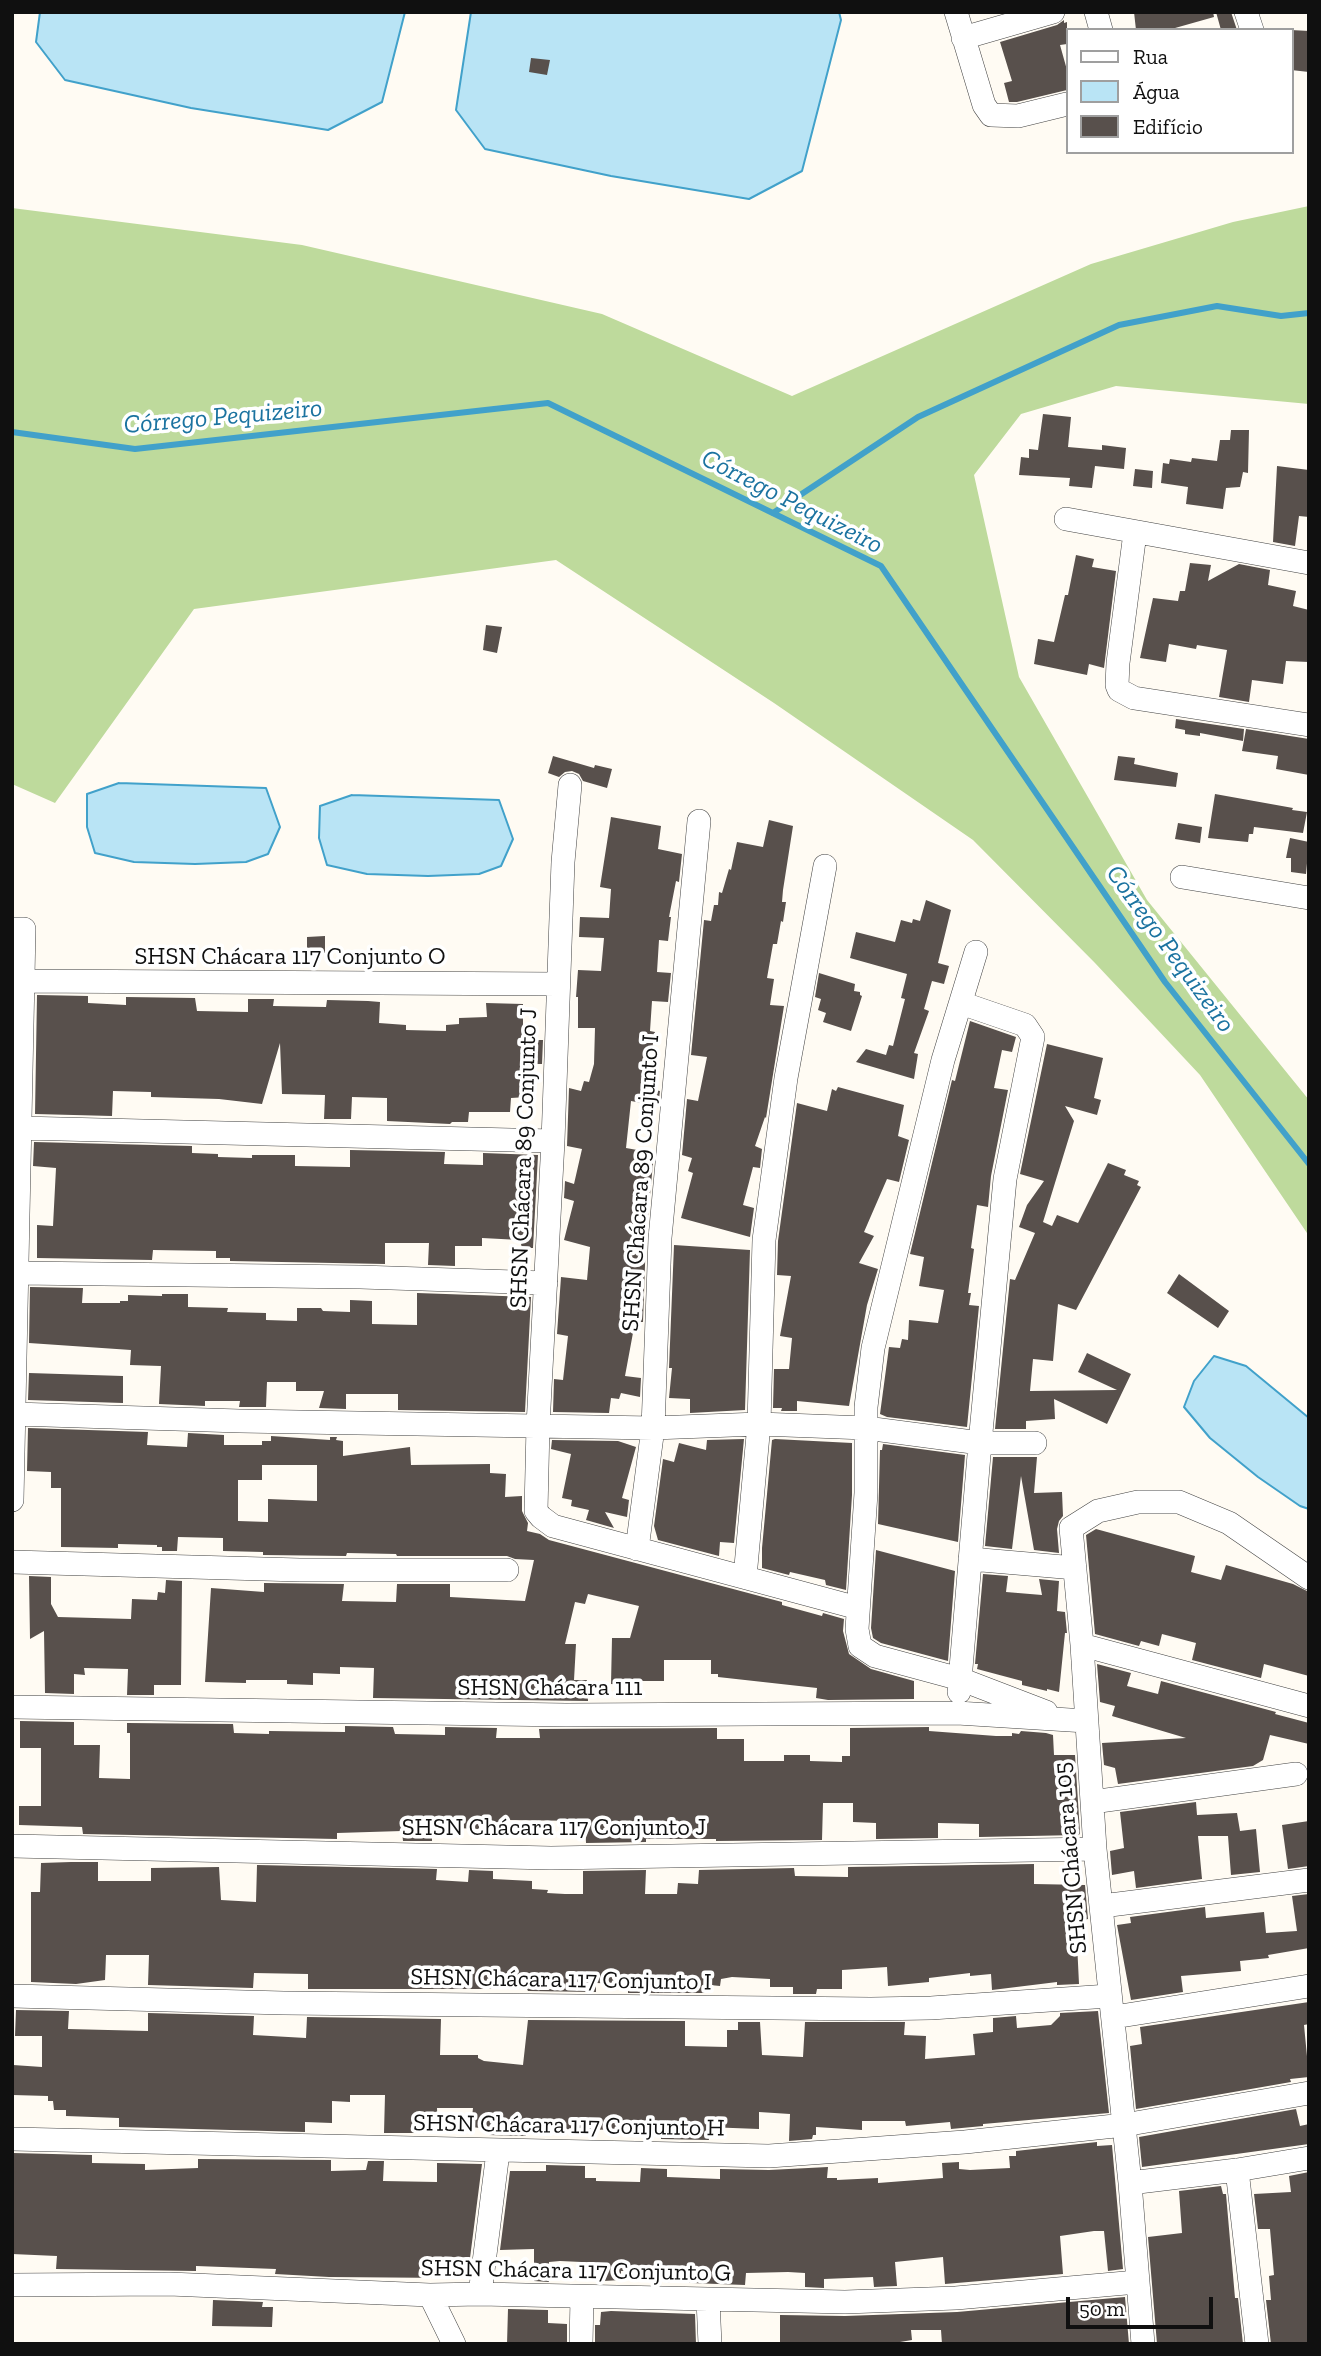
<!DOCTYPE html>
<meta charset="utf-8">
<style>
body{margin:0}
#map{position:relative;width:1321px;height:2356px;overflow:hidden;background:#fffbf3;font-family:"Zilla Slab",serif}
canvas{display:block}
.frame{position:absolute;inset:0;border:14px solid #101010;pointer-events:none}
.legend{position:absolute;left:1066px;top:28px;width:228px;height:126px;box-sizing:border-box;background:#fff;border:2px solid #9f9f9f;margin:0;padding:9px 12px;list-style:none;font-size:21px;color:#101010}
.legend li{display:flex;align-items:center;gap:14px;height:35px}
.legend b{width:35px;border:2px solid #9f9f9f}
.scale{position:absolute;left:1066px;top:2297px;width:147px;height:32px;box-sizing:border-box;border:4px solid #101010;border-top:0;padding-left:9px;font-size:21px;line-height:24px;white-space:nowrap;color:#101010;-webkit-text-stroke:5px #fff;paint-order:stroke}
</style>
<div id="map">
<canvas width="1321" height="2356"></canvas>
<div class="frame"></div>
<ul class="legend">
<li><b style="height:9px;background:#fff"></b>Rua</li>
<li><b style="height:19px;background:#b9e4f5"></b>Água</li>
<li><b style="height:19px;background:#58504c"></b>Edifício</li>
</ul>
<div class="scale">50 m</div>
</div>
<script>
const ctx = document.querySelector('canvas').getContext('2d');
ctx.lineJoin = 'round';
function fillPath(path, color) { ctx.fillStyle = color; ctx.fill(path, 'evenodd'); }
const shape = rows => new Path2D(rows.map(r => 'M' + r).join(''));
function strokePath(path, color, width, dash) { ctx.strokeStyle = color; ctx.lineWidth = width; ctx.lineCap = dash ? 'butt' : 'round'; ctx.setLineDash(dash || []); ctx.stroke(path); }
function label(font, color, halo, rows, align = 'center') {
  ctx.font = font + ' "Zilla Slab",serif'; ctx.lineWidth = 7; ctx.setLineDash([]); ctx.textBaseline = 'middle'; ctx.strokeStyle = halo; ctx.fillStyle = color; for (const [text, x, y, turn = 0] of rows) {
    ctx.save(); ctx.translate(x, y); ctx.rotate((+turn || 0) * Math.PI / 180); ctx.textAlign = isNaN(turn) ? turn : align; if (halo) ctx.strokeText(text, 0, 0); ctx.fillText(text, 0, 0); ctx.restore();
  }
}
fillPath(shape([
 [1309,206,1309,404,1116,386,1021,414,974,475,1019,677,1147,900,1309,1100,1309,1236,1200,1075,1095,963,973,840,774,703,556,560,194,609,55,803,12,784,12,208,302,245,602,314,792,396,1091,264,1233,222]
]), '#beda9c');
const water = shape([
 [40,12,405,12,382,102,328,130,191,108,65,80,36,42,40,12],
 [471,12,839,12,841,20,802,171,749,199,611,176,485,149,456,110,471,12],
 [119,783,266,788,280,827,268,854,246,862,195,864,134,862,95,853,87,827,87,794,119,783],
 [352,795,499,800,513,839,501,866,479,874,428,876,367,874,327,865,319,838,320,806,352,795],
 [1214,1356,1246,1366,1309,1418,1309,1509,1300,1506,1258,1477,1210,1438,1184,1407,1194,1381,1214,1356]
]);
fillPath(water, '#b9e4f5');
strokePath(water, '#41a1ca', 2);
strokePath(shape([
 [12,432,135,449,548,403,881,566,1165,982,1309,1164],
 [773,513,918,417,1119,325,1217,306,1281,316,1309,313]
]), '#41a1ca', 6);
fillPath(shape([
 [1134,12,1213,12,1214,17,1168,30,1136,30],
 [1216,12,1231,12,1237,30,1221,30],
 [1064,20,1064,23,1067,22,1067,44,1060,45,1067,70,1067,90,1017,102,1009,102,1004,83,1012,81,1000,42,1057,25],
 [1291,30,1309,31,1309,72,1291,70],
 [531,58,550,60,547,75,529,72],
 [1043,414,1071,417,1068,447,1102,450,1102,445,1126,448,1124,469,1095,466,1092,488,1069,486,1070,478,1019,475,1021,457,1029,458,1029,449,1038,450],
 [1231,430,1249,430,1248,473,1243,472,1240,487,1226,488,1223,509,1186,504,1188,487,1161,483,1163,463,1169,464,1170,459,1191,462,1192,458,1217,461,1220,440,1230,440],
 [1277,466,1309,470,1309,517,1299,516,1295,546,1273,542],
 [1135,469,1153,471,1152,488,1133,486],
 [1076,555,1094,559,1092,567,1116,571,1104,668,1089,664,1087,675,1034,664,1038,639,1054,642,1065,595,1068,595],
 [1190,563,1211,565,1208,581,1239,564,1270,570,1268,585,1296,591,1293,606,1309,610,1309,662,1286,661,1283,684,1252,680,1249,702,1219,697,1227,650,1197,645,1196,649,1169,644,1166,662,1140,658,1153,598,1178,601,1180,591,1185,591],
 [486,625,502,627,497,653,483,650],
 [1176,719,1244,729,1243,741,1200,733,1200,736,1185,734,1185,730,1175,728],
 [1246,729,1309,739,1309,775,1276,769,1278,756,1242,751],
 [553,756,594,768,595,765,612,769,607,788,583,781,579,774,572,771,565,772,559,777,548,773],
 [1118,756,1135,758,1134,764,1178,773,1176,787,1114,780],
 [1215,794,1293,808,1292,810,1307,812,1303,833,1254,827,1253,834,1249,834,1248,842,1208,838],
 [611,817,661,826,658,849,682,854,679,882,676,881,669,917,671,917,668,941,659,940,657,972,671,973,668,1002,652,1001,650,1031,655,1032,645,1088,660,1091,658,1106,631,1101,626,1148,654,1153,646,1237,643,1322,635,1322,625,1376,641,1378,640,1397,621,1393,619,1399,611,1398,609,1413,553,1412,554,1379,563,1380,568,1336,557,1334,561,1277,587,1280,590,1247,564,1240,574,1201,564,1198,565,1181,574,1184,582,1149,567,1146,569,1088,581,1091,584,1081,589,1082,594,1064,595,1028,578,1028,578,997,576,997,578,970,601,971,604,938,579,937,580,917,609,918,611,889,600,887],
 [769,820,793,826,783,890,782,902,786,902,783,922,781,921,777,944,773,944,767,978,774,979,770,1005,784,1006,766,1118,765,1117,755,1146,762,1149,760,1168,753,1167,743,1205,754,1208,750,1237,681,1218,693,1173,688,1171,692,1158,682,1155,687,1099,698,1101,707,1057,691,1055,704,920,711,921,714,905,718,905,719,892,722,893,729,869,731,870,737,842,763,847],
 [1178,823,1202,827,1200,843,1175,839],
 [1290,838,1309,842,1306,874,1291,872,1291,858,1286,858],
 [926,900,951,910,938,963,949,966,944,984,932,981,924,1009,929,1011,914,1053,918,1054,914,1079,856,1062,866,1049,886,1055,889,1045,893,1046,905,999,901,998,907,974,850,958,856,932,895,942,901,920,912,923,913,919,920,921],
 [325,936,325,953,307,954,307,937],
 [819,973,855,984,854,991,860,992,860,995,862,996,851,1031,823,1022,826,1013,818,1010,821,999,815,997],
 [37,995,88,996,88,1003,126,1005,126,997,195,998,197,1011,248,1012,248,999,274,999,273,1006,326,1007,327,1000,368,1001,380,1002,379,1023,406,1025,406,1030,446,1031,446,1025,459,1024,459,1018,487,1017,486,1003,523,1004,523,1040,543,1040,542,1064,536,1064,535,1076,528,1075,527,1097,511,1098,510,1112,469,1112,468,1122,452,1122,450,1124,387,1121,387,1098,352,1097,351,1119,324,1119,325,1095,282,1094,280,1043,262,1104,219,1099,151,1097,151,1092,113,1091,112,1116,35,1114],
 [970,1021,1016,1037,1012,1052,1002,1050,994,1088,1008,1090,991,1176,988,1207,977,1205,971,1248,974,1249,968,1293,971,1293,969,1305,979,1306,967,1427,887,1417,880,1414,889,1347,900,1348,902,1339,908,1340,909,1320,938,1323,944,1290,919,1286,924,1257,910,1254,952,1080,955,1081],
 [1047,1044,1103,1058,1094,1098,1101,1100,1097,1115,1065,1106,1074,1121,1043,1222,1052,1226,1057,1215,1078,1223,1108,1163,1126,1170,1124,1175,1139,1181,1137,1185,1141,1187,1076,1310,1058,1304,1053,1361,1033,1359,1030,1391,1117,1390,1078,1372,1087,1353,1131,1374,1107,1424,1054,1399,1055,1419,1026,1421,1026,1429,995,1429,1010,1279,1015,1280,1035,1233,1019,1227,1027,1205,1044,1181,1020,1174],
 [838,1087,904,1105,898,1136,909,1140,899,1182,887,1179,864,1232,874,1236,859,1263,878,1269,867,1305,849,1406,797,1401,797,1411,781,1411,782,1408,773,1408,774,1369,789,1369,792,1338,780,1336,791,1276,777,1275,778,1241,797,1103,827,1111,832,1089,836,1091],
 [34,1142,192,1146,192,1153,218,1154,218,1157,252,1158,252,1155,295,1155,295,1166,350,1167,350,1150,445,1152,444,1164,483,1165,483,1153,538,1155,533,1248,522,1248,520,1240,482,1238,482,1246,455,1246,455,1266,428,1265,429,1243,385,1243,385,1264,230,1261,230,1258,216,1258,216,1251,153,1250,152,1260,37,1258,37,1225,53,1226,56,1168,33,1166],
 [674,1245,750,1250,745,1410,690,1413,690,1399,669,1398,672,1368,669,1368],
 [1179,1274,1229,1311,1218,1328,1167,1293],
 [30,1287,83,1288,82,1303,120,1303,120,1301,128,1301,128,1295,162,1296,162,1294,188,1294,188,1307,228,1308,227,1312,266,1313,266,1320,297,1321,297,1308,321,1308,323,1311,350,1312,350,1300,372,1301,372,1324,417,1325,417,1293,531,1297,525,1412,398,1410,398,1394,346,1394,346,1409,319,1408,324,1391,296,1391,296,1382,267,1382,266,1407,239,1407,240,1401,205,1401,205,1406,159,1404,161,1366,130,1365,131,1350,29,1343],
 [29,1373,123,1376,123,1403,28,1400],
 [28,1428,148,1432,147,1445,187,1447,188,1433,224,1435,224,1445,262,1445,262,1441,271,1441,271,1436,330,1440,330,1437,337,1437,336,1440,343,1441,343,1456,410,1447,411,1465,490,1464,490,1473,506,1474,505,1497,522,1496,522,1511,528,1523,527,1531,540,1534,549,1540,782,1602,782,1605,822,1616,823,1613,844,1619,843,1631,849,1654,871,1669,914,1681,914,1699,828,1700,816,1698,817,1688,718,1677,718,1674,711,1674,711,1660,664,1660,664,1681,639,1681,639,1686,611,1684,612,1638,630,1638,639,1606,588,1594,585,1604,575,1602,565,1644,576,1644,574,1680,587,1680,588,1701,373,1698,374,1668,340,1667,340,1674,313,1673,313,1685,287,1684,287,1680,246,1680,246,1683,205,1682,211,1588,264,1592,264,1583,344,1584,342,1601,396,1602,397,1584,450,1584,450,1597,525,1601,534,1560,515,1559,507,1556,397,1556,396,1554,347,1553,346,1556,263,1555,263,1552,223,1551,223,1538,178,1537,177,1551,162,1551,162,1547,157,1547,157,1545,118,1544,118,1548,61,1547,61,1488,51,1488,51,1472,27,1471],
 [262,1465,317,1465,317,1501,268,1499,268,1522,238,1521,238,1480,262,1480],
 [744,1439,734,1543,720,1542,719,1556,658,1540,654,1526,663,1459,674,1462,679,1443,706,1450,707,1440],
 [775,1439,852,1443,852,1495,846,1590,826,1585,825,1580,790,1572,789,1575,762,1568,762,1548,772,1440],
 [552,1440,618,1441,636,1447,622,1498,629,1500,627,1517,605,1512,614,1528,586,1520,589,1510,571,1506,572,1500,562,1498,571,1454,551,1449],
 [883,1444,965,1455,958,1542,878,1524,880,1450,882,1450],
 [993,1457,1037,1457,1034,1493,1062,1492,1063,1516,1059,1521,1057,1529,1059,1553,1034,1550,1021,1476,1012,1549,985,1546],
 [1096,1529,1195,1556,1191,1572,1221,1580,1226,1565,1293,1584,1309,1592,1309,1676,1264,1664,1261,1678,1192,1660,1196,1643,1162,1634,1159,1646,1141,1641,1139,1646,1095,1634,1086,1535],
 [876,1550,955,1571,948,1661,881,1643,873,1638,871,1628],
 [983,1574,1008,1576,1006,1592,1042,1595,1039,1579,1059,1581,1057,1611,1065,1612,1067,1633,1065,1633,1059,1692,1047,1689,1047,1691,1022,1685,1022,1681,977,1669,978,1664,975,1664],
 [29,1576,51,1577,51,1604,58,1617,131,1619,132,1599,157,1600,158,1592,165,1593,166,1580,182,1581,181,1685,154,1685,154,1695,127,1695,128,1669,84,1668,85,1675,74,1674,74,1694,45,1693,44,1631,30,1639],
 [1097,1664,1131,1673,1127,1686,1158,1694,1161,1681,1276,1712,1275,1714,1309,1723,1309,1744,1270,1735,1263,1760,1253,1766,1118,1784,1115,1768,1104,1765,1102,1743,1186,1738,1112,1716,1115,1706,1100,1702],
 [20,1721,74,1722,74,1745,100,1745,99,1778,130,1779,130,1733,127,1733,127,1723,233,1724,234,1733,269,1734,269,1731,345,1732,345,1726,393,1727,395,1734,445,1735,445,1727,497,1728,496,1738,540,1738,539,1729,717,1728,717,1739,744,1739,744,1761,784,1761,784,1755,810,1755,810,1761,842,1762,842,1756,850,1756,850,1728,929,1727,929,1731,996,1736,1012,1736,1012,1733,1019,1734,1021,1731,1046,1733,1053,1735,1054,1755,1075,1755,1080,1833,1079,1835,979,1837,979,1824,938,1823,938,1838,876,1839,876,1823,853,1822,853,1803,823,1803,822,1840,716,1841,716,1839,646,1839,646,1842,586,1843,585,1821,507,1820,507,1823,479,1822,479,1829,432,1827,432,1841,403,1841,402,1831,337,1833,337,1839,83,1834,82,1827,19,1825,19,1806,41,1806,41,1748,20,1748],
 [1196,1802,1197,1815,1237,1813,1240,1831,1256,1829,1260,1872,1231,1875,1228,1836,1198,1836,1202,1879,1136,1888,1134,1871,1112,1875,1110,1851,1124,1848,1120,1812],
 [1309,1821,1309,1866,1288,1869,1282,1825],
 [71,1862,98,1862,98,1881,151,1881,151,1868,219,1867,221,1900,256,1902,257,1865,437,1869,436,1880,468,1882,469,1870,493,1871,493,1879,532,1881,532,1889,548,1890,547,1893,565,1894,583,1894,583,1871,646,1870,645,1894,677,1894,678,1883,698,1884,699,1870,794,1868,795,1876,848,1877,848,1867,1034,1864,1034,1884,1085,1885,1088,1919,1076,1922,1079,1984,1057,1985,1057,1982,992,1990,991,1974,970,1976,970,1973,929,1978,929,1982,888,1986,887,1967,842,1970,842,1989,817,1989,816,1994,793,1994,793,1987,770,1987,770,1979,732,1977,721,1979,720,1986,710,1985,711,1993,628,1993,628,1984,596,1983,596,1992,528,1991,527,1989,308,1989,308,1974,254,1973,253,1988,148,1985,149,1955,106,1955,105,1980,76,1984,31,1982,31,1892,40,1892,41,1863],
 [1309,1894,1309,1948,1268,1955,1269,1958,1240,1961,1241,1971,1181,1976,1183,1992,1131,2000,1117,1925,1131,1923,1130,1917,1205,1907,1206,1918,1264,1912,1266,1933,1297,1931,1292,1896],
 [1309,2002,1309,2024,1304,2025,1309,2077,1290,2079,1291,2082,1136,2109,1130,2046,1142,2044,1140,2027],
 [16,2010,69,2011,68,2029,148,2031,148,2013,254,2016,253,2035,306,2038,307,2017,441,2019,440,2055,478,2055,478,2058,484,2061,523,2065,528,2020,685,2021,685,2046,727,2047,727,2030,738,2030,738,2022,760,2022,762,2055,803,2057,805,2022,905,2022,904,2035,926,2036,925,2059,975,2055,973,2034,993,2032,993,2018,1016,2016,1017,2028,1051,2025,1060,2016,1060,2013,1098,2011,1109,2113,983,2124,983,2126,951,2129,950,2122,906,2126,905,2121,862,2121,862,2130,816,2127,816,2135,813,2135,812,2139,789,2141,790,2114,759,2112,759,2129,707,2127,709,2140,661,2139,661,2136,630,2135,630,2130,549,2129,549,2132,526,2131,526,2136,488,2135,490,2129,471,2127,473,2108,437,2108,438,2133,384,2133,385,2095,350,2095,350,2102,332,2101,332,2123,305,2122,305,2132,119,2127,119,2118,66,2116,66,2110,54,2110,53,2101,48,2101,48,2096,13,2095,13,2065,42,2067,42,2036,15,2036],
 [1296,2109,1300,2126,1309,2124,1309,2144,1142,2167,1139,2137],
 [1097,2142,1097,2146,1112,2145,1123,2269,1108,2271,1104,2231,1094,2231,1060,2236,1063,2274,945,2284,943,2257,895,2262,897,2286,874,2287,873,2277,824,2279,824,2288,805,2287,805,2273,788,2272,746,2273,745,2285,664,2282,665,2269,624,2268,624,2271,621,2271,621,2280,603,2281,603,2263,560,2261,549,2262,549,2282,534,2281,534,2249,500,2250,510,2171,546,2171,546,2165,585,2166,585,2178,596,2178,596,2181,640,2182,641,2168,667,2169,667,2177,720,2179,720,2169,769,2170,828,2167,827,2178,837,2178,837,2180,878,2178,878,2183,943,2178,942,2163,959,2162,959,2169,970,2170,1010,2168,1009,2156,1016,2156,1016,2151],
 [13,2153,92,2155,92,2163,145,2164,145,2170,198,2168,198,2159,331,2160,331,2171,366,2170,368,2161,384,2161,383,2181,437,2182,437,2163,482,2164,470,2258,450,2257,450,2278,329,2277,275,2274,276,2269,196,2266,196,2271,56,2269,57,2256,12,2254],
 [1309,2172,1309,2344,1271,2344,1266,2300,1271,2300,1269,2276,1274,2275,1270,2229,1258,2229,1254,2194,1291,2192,1289,2176],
 [1221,2186,1223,2194,1226,2194,1235,2298,1238,2298,1243,2344,1157,2344,1148,2237,1182,2233,1179,2191],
 [1125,2297,1129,2344,942,2344,941,2330,911,2330,912,2340,900,2342,901,2344,780,2344,780,2315,845,2316,957,2312],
 [213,2300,263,2302,262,2307,273,2307,272,2327,212,2326],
 [508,2309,548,2310,548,2323,567,2324,567,2344,507,2344],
 [611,2311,695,2314,696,2344,595,2344,595,2325,600,2325,601,2312]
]), '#58504c');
const minor = shape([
 [956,12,984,105,991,115,1018,116,1067,104],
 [1096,12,1101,30],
 [1246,12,1252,30],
 [963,38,1053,12],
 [1066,519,1309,563],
 [1135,533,1118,663,1117,685,1119,690,1134,698,1309,725],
 [570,785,563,862,553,1141,538,1426,536,1511,541,1517,553,1526,858,1608],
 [1182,877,1309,898],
 [12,929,24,929,12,1500],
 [976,952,943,1060,873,1348,866,1407,866,1493,857,1629,860,1646,875,1656,960,1679,1046,1712],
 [22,981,558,984],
 [20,1128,553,1141],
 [17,1273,360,1277,546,1283],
 [14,1414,240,1421,653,1428,759,1424,866,1428,980,1443,1035,1443],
 [637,1549,653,1428,660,1238,699,821],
 [970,1559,1075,1568],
 [12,1562,300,1570,507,1570],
 [745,1577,759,1424,764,1240,786,1078,825,866],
 [1082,1645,1309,1706],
 [959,1692,980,1443,1005,1179,1033,1037,1025,1025,961,1003],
 [12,1707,566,1715,957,1713,1086,1721],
 [1092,1802,1296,1774],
 [12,1846,551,1858,1095,1849],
 [1102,1906,1309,1880],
 [12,1996,284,2003,871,2009,931,2008,1109,1996],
 [1114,2017,1309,1986],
 [12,2139,769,2156,965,2142,1124,2125,1309,2093],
 [1237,2170,1257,2344],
 [1130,2183,1237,2170,1309,2158],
 [12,2285,169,2284,430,2295,480,2294,845,2302,956,2298,1137,2282],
 [480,2294,498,2152],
 [430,2295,454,2344],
 [708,2300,710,2344],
 [581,2344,582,2298],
 [1143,2344,1130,2183,1095,1849,1082,1645,1071,1528,1098,1511,1138,1502,1179,1502,1229,1523,1309,1578]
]);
strokePath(minor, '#434343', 24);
strokePath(minor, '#fff', 23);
label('24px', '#101010', '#fff', [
 ["SHSN Chácara 117 Conjunto O",290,957],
 ["SHSN Chácara 89 Conjunto J",524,1158,-88],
 ["SHSN Chácara 89 Conjunto I",641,1183,-86],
 ["SHSN Chácara 111",550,1688],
 ["SHSN Chácara 117 Conjunto J",554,1828],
 ["SHSN Chácara 105",1071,1858,-95],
 ["SHSN Chácara 117 Conjunto I",561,1980,1],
 ["SHSN Chácara 117 Conjunto H",569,2126,1],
 ["SHSN Chácara 117 Conjunto G",576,2271,1]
]);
label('italic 26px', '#1b73a0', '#fff', [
 ["Córrego Pequizeiro",223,417,-5],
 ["Córrego Pequizeiro",792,502,27],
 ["Córrego Pequizeiro",1170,949,54]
]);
</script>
